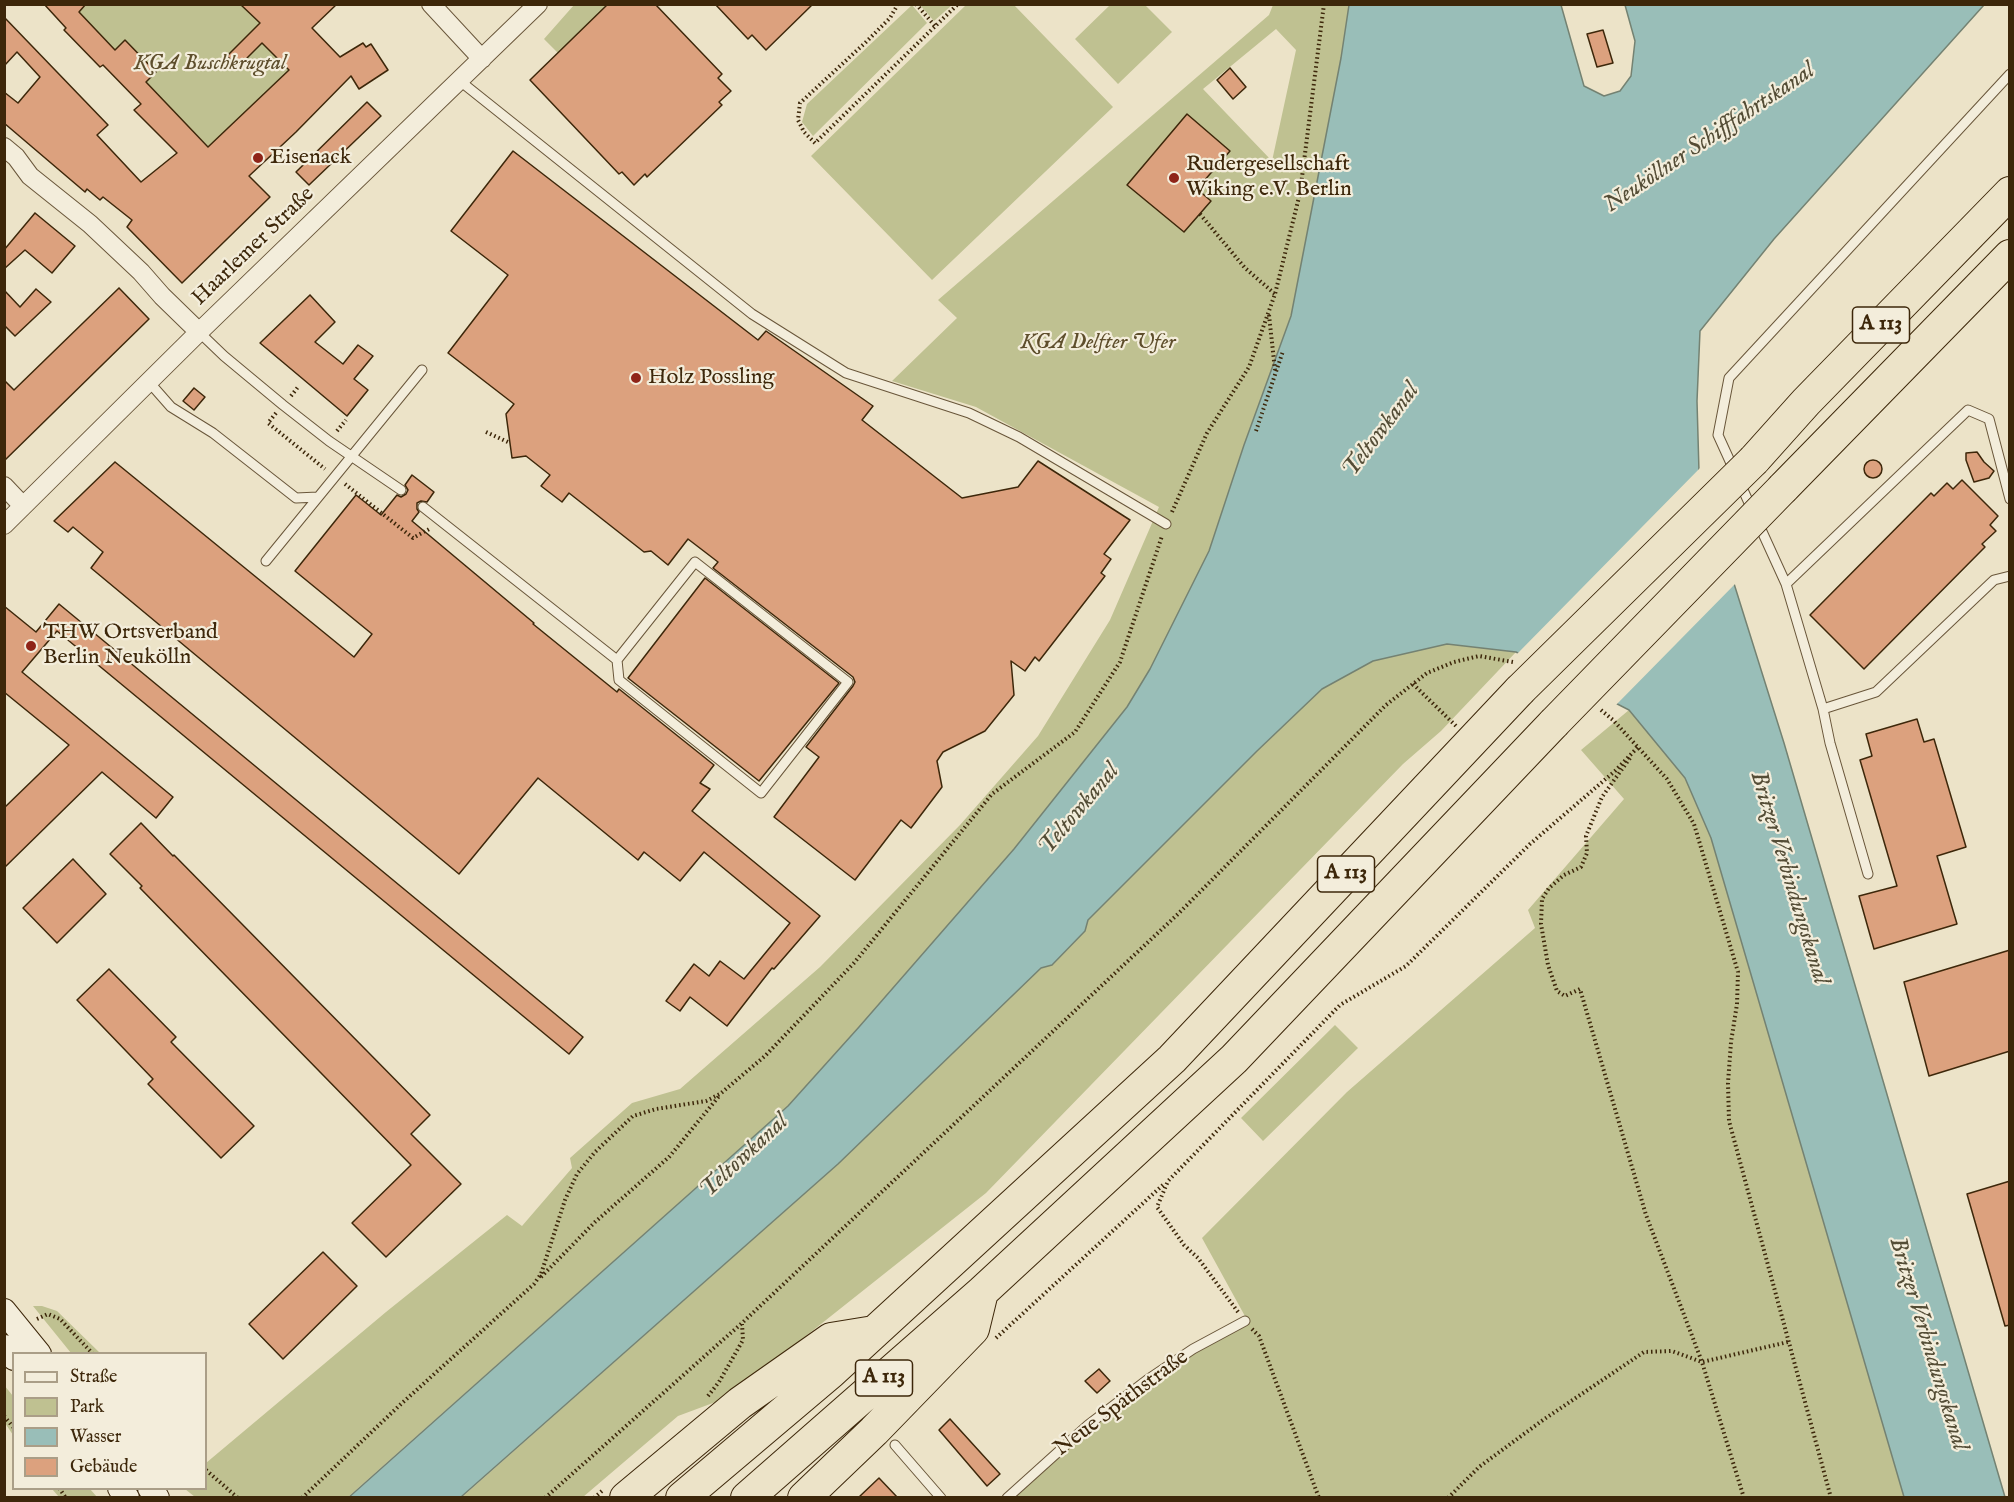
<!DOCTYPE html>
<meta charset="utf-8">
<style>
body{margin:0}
#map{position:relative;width:2014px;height:1502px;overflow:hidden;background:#ece3c8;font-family:"IM FELL English",serif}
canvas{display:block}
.frame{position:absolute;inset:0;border:6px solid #3d270a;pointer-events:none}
.legend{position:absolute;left:12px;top:1352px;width:195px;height:138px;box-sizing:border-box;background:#f3eddb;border:2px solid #aa9e87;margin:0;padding:8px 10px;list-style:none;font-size:18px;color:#3d270a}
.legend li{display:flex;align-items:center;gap:12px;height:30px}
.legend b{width:30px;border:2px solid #aa9e87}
</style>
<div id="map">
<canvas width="2014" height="1502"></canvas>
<div class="frame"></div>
<ul class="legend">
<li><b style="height:8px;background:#f3eddb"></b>Straße</li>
<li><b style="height:16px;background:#bfc191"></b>Park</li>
<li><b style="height:16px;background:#99beb8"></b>Wasser</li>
<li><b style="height:16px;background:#dca17e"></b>Gebäude</li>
</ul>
</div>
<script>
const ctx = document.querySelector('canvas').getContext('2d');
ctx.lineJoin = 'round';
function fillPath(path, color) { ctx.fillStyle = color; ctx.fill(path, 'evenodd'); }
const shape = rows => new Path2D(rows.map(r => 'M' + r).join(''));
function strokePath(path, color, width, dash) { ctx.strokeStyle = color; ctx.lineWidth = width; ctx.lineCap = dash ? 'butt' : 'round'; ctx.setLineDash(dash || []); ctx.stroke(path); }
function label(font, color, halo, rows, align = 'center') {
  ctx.font = font + ' "IM FELL English",serif'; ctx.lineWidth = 4.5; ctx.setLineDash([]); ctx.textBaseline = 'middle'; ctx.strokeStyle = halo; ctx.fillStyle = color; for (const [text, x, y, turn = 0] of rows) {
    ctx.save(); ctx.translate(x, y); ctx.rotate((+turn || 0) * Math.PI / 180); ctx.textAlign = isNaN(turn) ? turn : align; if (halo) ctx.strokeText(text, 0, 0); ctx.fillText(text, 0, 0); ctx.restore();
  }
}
fillPath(shape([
 [71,5,258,5,306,54,209,147],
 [574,5,608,5,558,53,544,39],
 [912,5,927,23,813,136,802,122,807,104],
 [920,5,952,5,934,21],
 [966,5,1014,5,1113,107,932,280,811,156],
 [1110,5,1145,5,1172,32,1118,84,1075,39],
 [1273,5,1349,5,1341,58,1291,316,1244,445,1209,551,1150,669,1127,707,1014,849,859,1027,788,1106,348,1497,195,1497,185,1489,206,1488,206,1463,386,1312,507,1215,522,1226,572,1168,570,1158,632,1103,680,1089,820,967,960,825,1038,736,1110,620,1159,507,976,407,892,381,957,318,938,300,1269,15],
 [1276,29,1296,50,1272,161,1203,89],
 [1447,644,1516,652,1441,731,1403,764,986,1193,729,1397,678,1416,583,1497,461,1498,838,1164,1041,967,1052,965,1085,931,1088,920,1257,751,1322,689,1373,661],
 [1629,710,1685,778,1711,838,1904,1497,1001,1498,1093,1420,1246,1318,1202,1238,1347,1092,1535,928,1528,910,1624,799,1581,750],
 [1335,1025,1358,1048,1263,1141,1241,1118],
 [33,1306,42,1306,57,1311,100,1353,71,1353],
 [4,1385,13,1396,13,1435,5,1423],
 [52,1489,90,1489,97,1497,59,1497]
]), '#bfc191');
const water = shape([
 [1349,5,1561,5,1584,86,1604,96,1620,91,1631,76,1635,41,1625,5,1984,5,1774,239,1700,331,1697,401,1699,472,1784,743,2005,1497,1904,1497,1711,838,1685,778,1629,710,1516,652,1447,644,1373,661,1322,689,1257,751,1088,920,1085,931,1052,965,1041,968,838,1164,461,1497,348,1498,788,1106,859,1027,1014,849,1127,707,1150,669,1209,551,1244,445,1291,316,1341,58,1349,5]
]);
fillPath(water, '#99beb8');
strokePath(water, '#748272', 1.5);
fillPath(shape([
 [1702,466,1702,472,1737,582,1615,706,1516,655]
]), '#ece3c8');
const building = shape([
 [44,4,86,4,79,12,115,50,125,40,156,72,146,82,208,147,289,70,262,43,238,67,227,56,260,23,240,4,337,4,312,28,340,57,363,43,366,47,371,44,388,70,359,89,351,76,296,132,249,176,270,197,182,283,127,227,132,220,103,197,100,200,87,189,85,192,4,123,4,92,18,103,40,77,17,52,4,66,4,17,108,125,97,135,141,182,177,153,134,110,141,104,103,65,100,67,64,30,66,28,44,4],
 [608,4,655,4,722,74,718,78,731,91,719,102,722,105,647,177,645,174,634,185,622,172,619,174,530,80,608,4],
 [715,4,813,4,766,50,752,35,748,39,715,4],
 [1603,30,1613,63,1597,67,1587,34,1603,30],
 [1230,68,1246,87,1233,99,1217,80,1230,68],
 [367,102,381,116,309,185,296,172,367,102],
 [1187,114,1230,151,1197,189,1211,201,1184,232,1127,185,1187,114],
 [513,151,758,340,766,331,873,406,862,420,962,498,1018,487,1038,461,1130,520,1104,554,1111,559,1101,573,1105,576,1039,661,1035,657,1025,671,1011,661,1014,695,985,731,943,752,937,761,942,787,911,828,901,820,855,880,774,817,819,757,806,747,853,686,855,682,853,677,713,568,718,562,688,539,668,565,651,551,644,552,569,493,562,502,541,486,550,475,526,456,512,458,506,414,514,404,448,353,508,275,451,231,513,151],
 [35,213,75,246,52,273,25,250,4,269,4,250,35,213],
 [119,288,149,319,4,461,4,380,14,390,119,288],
 [36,289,51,302,15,336,4,325,4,290,20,307,36,289],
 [310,295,335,322,315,342,343,364,358,345,373,356,354,379,368,390,347,416,260,343,310,295],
 [194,388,205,397,194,410,183,401,194,388],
 [1977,452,1984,462,1994,471,1989,478,1974,482,1966,460,1966,453,1977,452],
 '1864 469a9 9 0 1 1 18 0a9 9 0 1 1-18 0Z',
 [115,462,354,657,372,634,295,571,356,495,381,515,397,495,401,497,406,494,408,490,405,485,412,475,434,492,427,502,421,501,417,503,417,509,419,512,412,521,534,623,533,624,617,692,619,689,714,765,700,783,710,789,692,811,820,916,774,969,772,968,727,1026,690,997,680,1011,666,1001,694,964,709,976,720,961,744,979,790,923,704,852,680,881,644,852,638,860,538,778,459,874,91,568,103,552,73,527,68,532,54,521,115,462],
 [1962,480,1998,516,1990,525,1996,531,1982,544,1985,547,1864,669,1810,615,1931,493,1934,496,1947,483,1953,489,1962,480],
 [705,578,839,683,759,781,628,678,705,578],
 [59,604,583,1037,569,1054,57,631,22,672,173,797,156,818,102,772,4,868,4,808,69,745,4,692,4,606,36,632,59,604],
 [1917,719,1924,742,1934,739,1966,847,1937,856,1957,924,1874,949,1859,896,1897,886,1860,760,1872,756,1866,734,1917,719],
 [141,823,173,856,174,855,430,1115,411,1134,461,1184,386,1257,352,1223,411,1165,140,888,142,886,110,854,141,823],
 [73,859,106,894,57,943,23,908,73,859],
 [2010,950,2010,1051,1929,1076,1904,982,2010,950],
 [109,969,176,1037,171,1042,254,1126,221,1158,148,1084,153,1079,77,1000,109,969],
 [2010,1181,2010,1325,2005,1326,1967,1194,2010,1181],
 [323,1252,357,1286,283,1359,249,1324,323,1252],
 [1099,1369,1110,1381,1097,1393,1085,1381,1099,1369],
 [950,1419,1000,1474,987,1486,939,1430,950,1419],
 [879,1478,897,1497,859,1497,879,1478]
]);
fillPath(building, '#dca17e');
strokePath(building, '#3d270a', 1.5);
const service = shape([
 [460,81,752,314,846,373,969,413,1019,437,1166,524],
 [199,332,224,356,283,405,329,441,401,490],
 [149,382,171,407,213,433,296,498,318,497],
 [423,507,617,660,695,562,848,682,761,793,619,680,617,660],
 [266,561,422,370],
 [1786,584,1968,410,1989,419,2010,499],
 [1823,709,1876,692,1994,580,2010,576],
 [1868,874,1830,743,1823,709,1786,584,1718,435,1729,378,2010,74],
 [895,1445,941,1498],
 [1007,1498,1088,1425,1147,1380,1193,1349,1245,1321]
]);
const minor = shape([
 [431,4,482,59],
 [4,147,16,157,30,176,90,224,141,272,162,296,199,332],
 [4,486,23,506],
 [4,525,199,332,538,4]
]);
const secondary = shape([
 [4,1311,39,1354],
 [4,1347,14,1358],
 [120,1488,127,1498],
 [150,1488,157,1498]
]);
const motorway = shape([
 [1754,460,1806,402,2010,193],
 [1783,488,2010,256],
 [626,1498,740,1403,831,1339,874,1332],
 [682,1498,831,1372,1172,1059,1520,690],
 [747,1498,982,1292,1234,1059,1554,723],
 [804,1498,874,1431,973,1329,982,1292]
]);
strokePath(service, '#69563a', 11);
strokePath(minor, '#69563a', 20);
strokePath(secondary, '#3d270a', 26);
strokePath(motorway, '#3d270a', 34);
strokePath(shape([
 [898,4,890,18,866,42,800,103,798,120,804,132,815,143,958,4],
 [916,4,935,26],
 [1200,214,1245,268,1275,294],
 [1269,315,1275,370],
 [291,396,298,387],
 [276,413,268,423,325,469],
 [337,431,346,420],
 [1256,431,1283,351],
 [486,432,510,443],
 [345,484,413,538,431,528],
 [1172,512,1207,433,1249,367,1275,294,1300,193,1324,4],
 [1413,684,1456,726],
 [1601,710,1613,720,1667,779,1694,824,1738,972,1737,1004,1731,1042,1728,1083,1729,1121,1831,1498],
 [1630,758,1602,797,1586,836,1587,853,1581,867,1564,875,1549,888,1542,899,1541,924,1548,965,1557,991,1565,996,1580,989,1646,1215,1702,1362,1744,1498],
 [541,1277,595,1222,669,1157,720,1095],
 [1238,1312,1198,1258,1184,1245,1157,1207,1168,1181,1340,1005,1406,966,1530,844,1615,771,1638,747],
 [37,1319,48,1314,60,1319,93,1354],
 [1252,1329,1259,1336,1319,1498],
 [996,1338,1165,1183],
 [708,1396,719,1382,743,1340,742,1324],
 [4,1416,14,1428],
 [206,1470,238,1498],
 [59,1488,66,1498],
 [302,1498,401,1404,534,1284,541,1274,565,1200,577,1174,595,1152,633,1116,656,1109,706,1101,720,1094,765,1056,854,963,992,794,1075,732,1120,662,1162,536],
 [545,1498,742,1323,1178,914,1386,705,1427,673,1454,662,1479,656,1513,662],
 [594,1498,602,1491],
 [1448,1498,1479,1467,1543,1420,1644,1352,1672,1351,1702,1362,1788,1342]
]), '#3d270a', 4, [1.5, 3]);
strokePath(service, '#f3eddb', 9);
strokePath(minor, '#f3eddb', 18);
strokePath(secondary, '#f3eddb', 24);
strokePath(motorway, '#ece3c8', 32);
const motorwayBridge = shape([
 [1520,690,1754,460],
 [1554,723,1783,488]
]);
strokePath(motorwayBridge, '#3d270a', 34, []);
strokePath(motorwayBridge, '#ece3c8', 32);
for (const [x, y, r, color] of [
 [258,158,6,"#8f2418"],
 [1174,178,6,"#8f2418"],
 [636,378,6,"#8f2418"],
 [31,646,6,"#8f2418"]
]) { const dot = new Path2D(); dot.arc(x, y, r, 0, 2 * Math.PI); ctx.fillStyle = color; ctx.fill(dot); strokePath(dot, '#f3eddb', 2); }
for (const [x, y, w] of [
 [1881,325,57],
 [1346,874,57],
 [884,1378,57]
]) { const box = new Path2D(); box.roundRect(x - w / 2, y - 18, w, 36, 4.5); ctx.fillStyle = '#f3eddb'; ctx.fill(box); strokePath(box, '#3d270a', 1.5); }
label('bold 21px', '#3d270a', null, [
 ["A 113",1881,325],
 ["A 113",1346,874],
 ["A 113",884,1378]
]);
label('italic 22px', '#5e4e2c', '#f3eddb', [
 ["KGA Buschkrugtal",210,64],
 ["KGA Delfter Ufer",1098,343]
]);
label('22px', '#3d270a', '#f3eddb', [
 ["Eisenack",270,158],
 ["Rudergesellschaft",1186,165],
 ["Wiking e.V. Berlin",1186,190],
 ["Holz Possling",648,378],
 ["THW Ortsverband",43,633],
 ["Berlin Neukölln",43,658]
], 'left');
label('22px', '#3d270a', '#f3eddb', [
 ["Haarlemer Straße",254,247,-44],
 ["Neue Späthstraße",1122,1404,-37]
]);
label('italic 24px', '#544d36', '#f3eddb', [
 ["Neuköllner Schifffahrtskanal",1710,139,-34],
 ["Teltowkanal",1382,431,-53],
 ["Teltowkanal",1080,810,-50],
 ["Britzer Verbindungskanal",1788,878,73],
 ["Teltowkanal",745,1157,-43],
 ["Britzer Verbindungskanal",1927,1344,73]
]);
</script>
